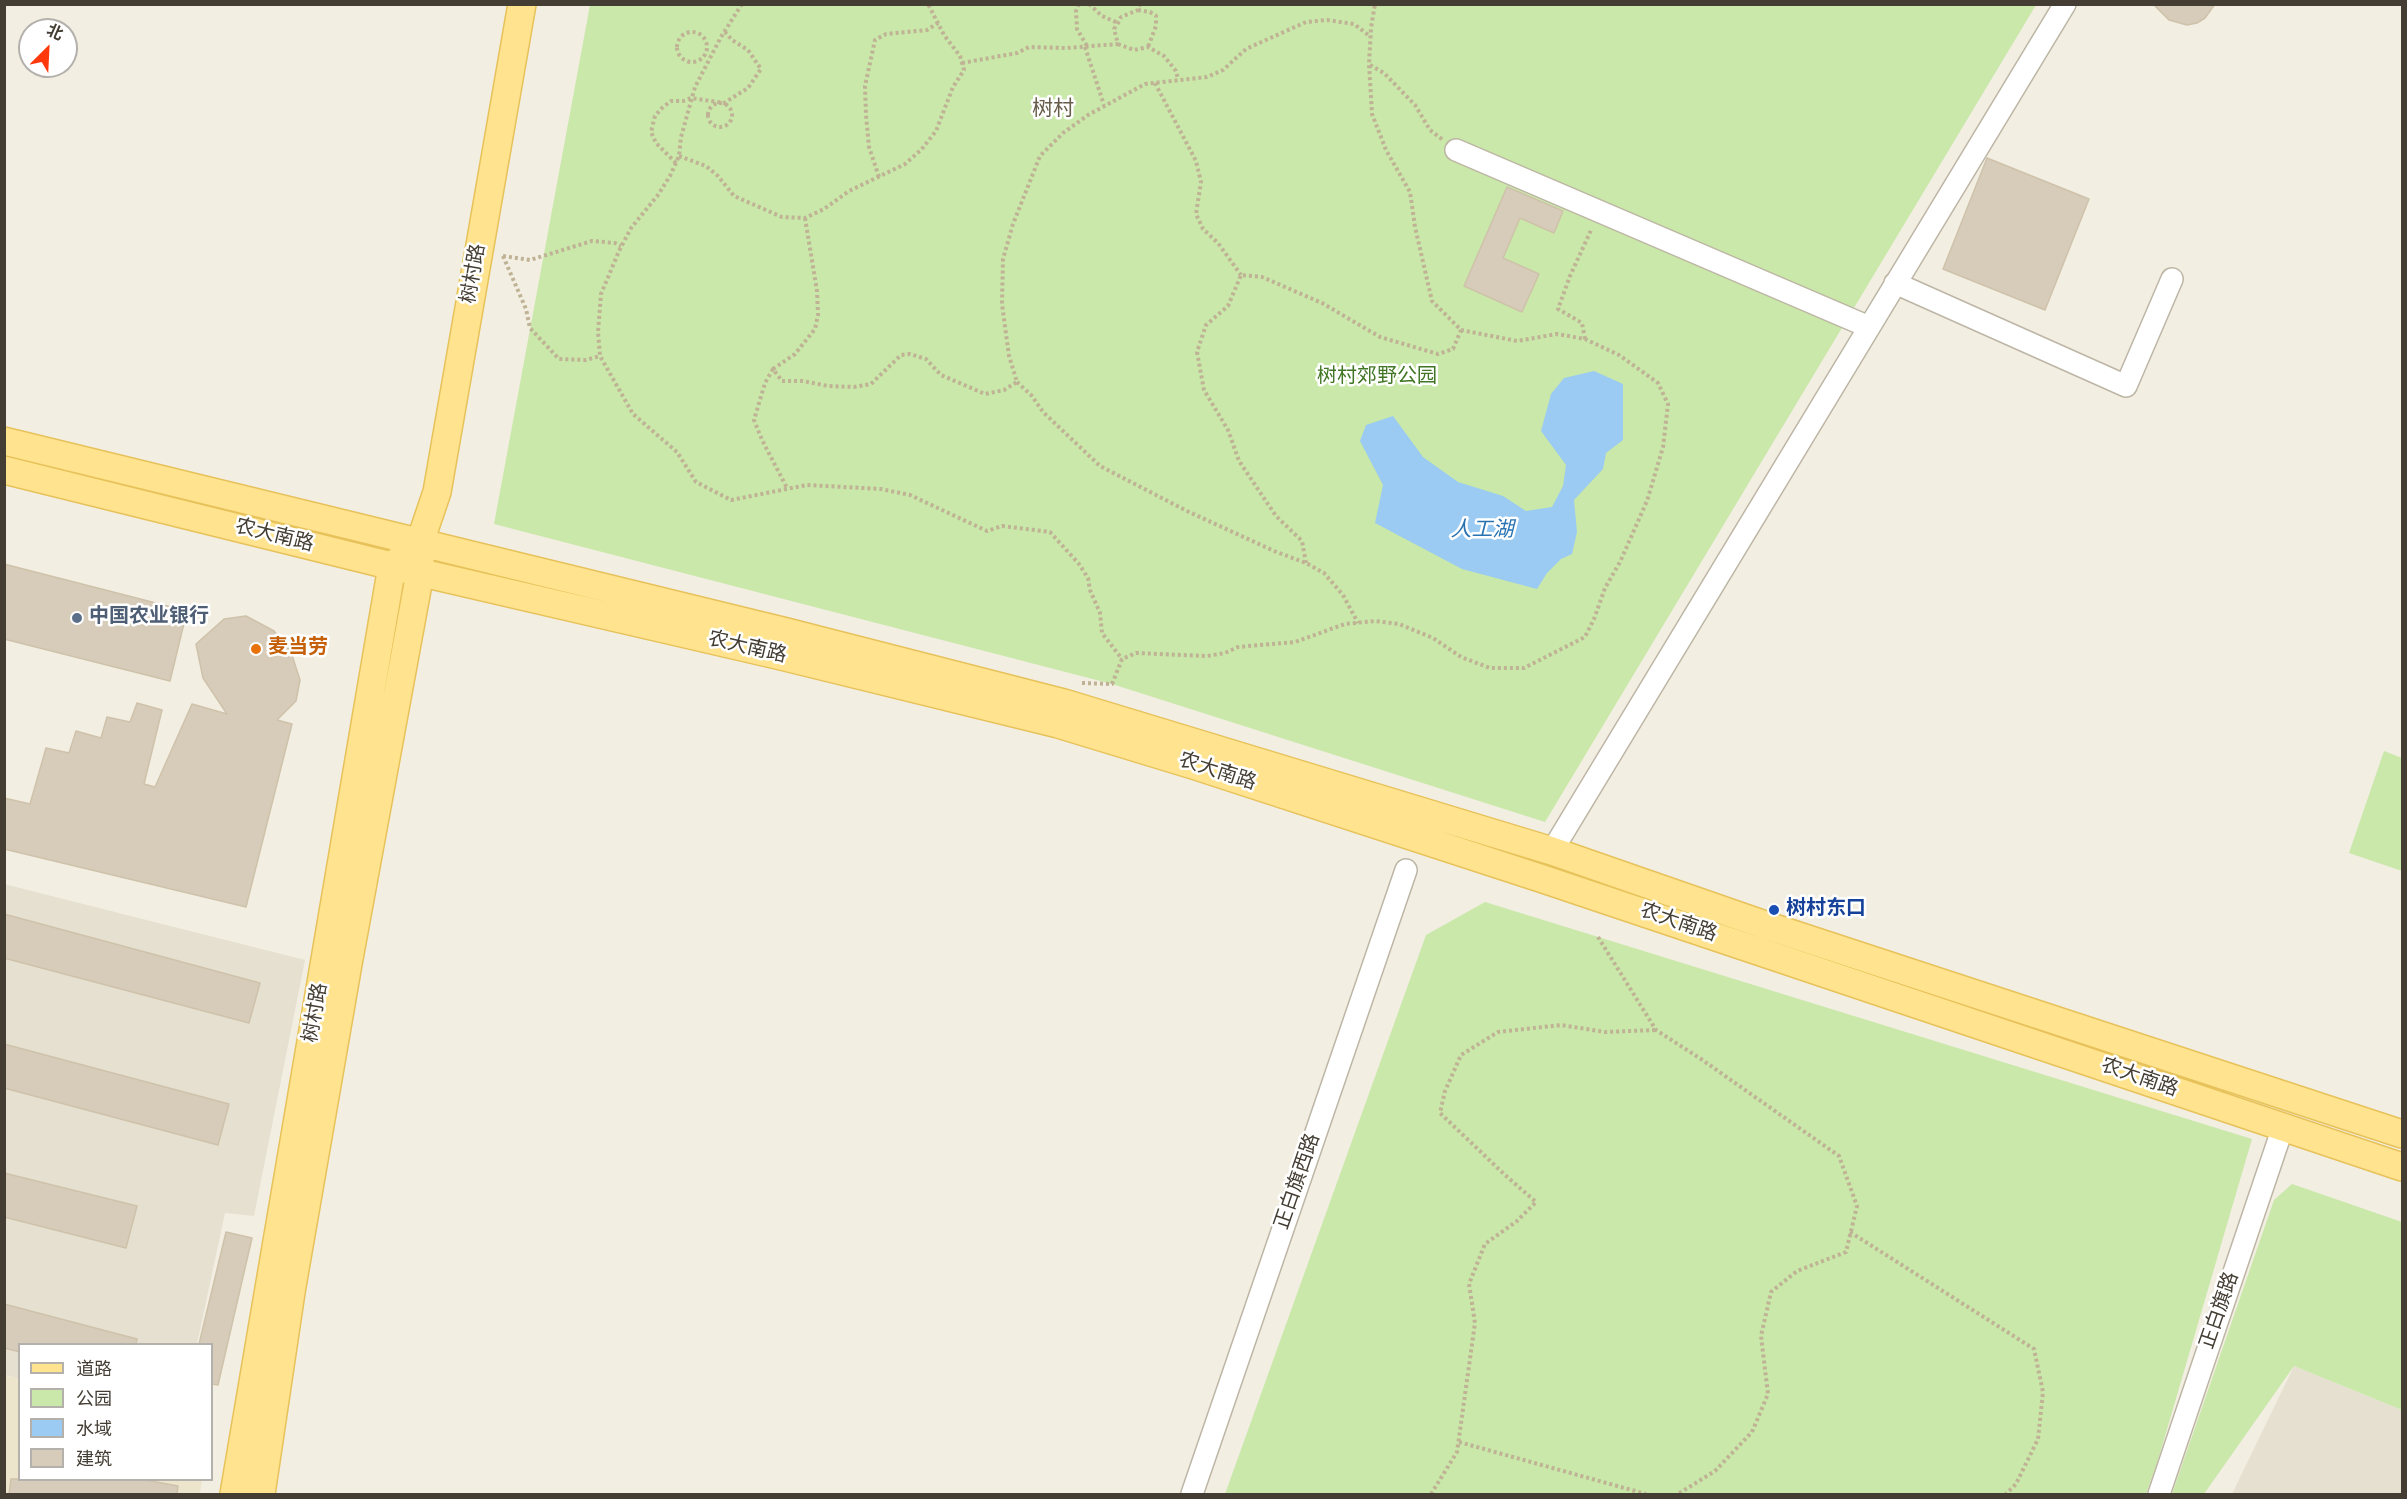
<!DOCTYPE html>
<meta charset="utf-8">
<style>
body{margin:0}
#map{position:relative;width:2407px;height:1499px;overflow:hidden;background:#f2eee2;font-family:Overpass,"Noto Sans SC",sans-serif}
canvas{display:block}
.frame{position:absolute;inset:0;border:6px solid #433d33;pointer-events:none}
.legend{position:absolute;left:18px;top:1343px;width:195px;height:138px;box-sizing:border-box;background:#fff;border:2px solid #b4b1ad;margin:0;padding:8px 10px;list-style:none;font-size:18px;color:#433d33}
.legend li{display:flex;align-items:center;gap:12px;height:30px}
.legend b{width:30px;border:2px solid #b4b1ad}
.north{position:absolute;left:18px;top:18px;width:60px;height:60px;box-sizing:border-box;background:#fff;border:2px solid #b4b1ad;border-radius:50%;rotate:24deg;font-size:16px;font-weight:700;line-height:24px;text-align:center;color:#433d33}
.north::after{content:'';display:block;margin:auto;width:21px;height:27px;background:#ff390c;clip-path:polygon(50% 0,100% 100%,50% 72%,0 100%)}
</style>
<div id="map">
<canvas width="2407" height="1499"></canvas>
<div class="frame"></div>
<ul class="legend">
<li><b style="height:8px;background:#ffe38e"></b>道路</li>
<li><b style="height:16px;background:#c9e8a9"></b>公园</li>
<li><b style="height:16px;background:#9bcbf2"></b>水域</li>
<li><b style="height:16px;background:#d7ccba"></b>建筑</li>
</ul>
<div class="north">北</div>
</div>
<script>
const ctx = document.querySelector('canvas').getContext('2d');
ctx.lineJoin = 'round';
function fillPath(path, color) { ctx.fillStyle = color; ctx.fill(path, 'evenodd'); }
const shape = rows => new Path2D(rows.map(r => 'M' + r).join(''));
function strokePath(path, color, width, dash) { ctx.strokeStyle = color; ctx.lineWidth = width; ctx.lineCap = dash ? 'butt' : 'round'; ctx.setLineDash(dash || []); ctx.stroke(path); }
function label(font, color, halo, rows, align = 'center') {
  ctx.font = font + ' Overpass,"Noto Sans SC",sans-serif'; ctx.lineWidth = 5; ctx.setLineDash([]); ctx.textBaseline = 'middle'; ctx.strokeStyle = halo; ctx.fillStyle = color; for (const [text, x, y, turn = 0] of rows) {
    ctx.save(); ctx.translate(x, y); ctx.rotate((+turn || 0) * Math.PI / 180); ctx.textAlign = isNaN(turn) ? turn : align; if (halo) ctx.strokeText(text, 0, 0); ctx.fillText(text, 0, 0); ctx.restore();
  }
}
fillPath(shape([
 [4,884,305,960,254,1216,225,1213,197,1344,20,1344,19,1379,5,1375],
 [2294,1366,2402,1410,2402,1494,2232,1494]
]), '#e6e0d0');
fillPath(shape([
 [4,1375,19,1379,20,1480,202,1480,200,1494,5,1494]
]), '#ece4cb');
fillPath(shape([
 [590,5,2036,5,1545,822,1112,684,494,524],
 [2384,751,2402,758,2402,871,2349,853],
 [1485,902,2252,1139,2158,1460,2146,1494,1225,1494,1426,935],
 [2292,1184,2402,1222,2402,1410,2294,1366,2204,1494,2172,1494,2274,1200]
]), '#c9e8a9');
fillPath(shape([
 [1594,371,1623,384,1623,440,1606,453,1603,469,1574,500,1577,532,1572,554,1561,559,1547,573,1537,589,1462,569,1375,523,1383,485,1360,441,1366,425,1393,416,1423,457,1458,482,1503,496,1526,511,1552,507,1563,486,1566,465,1541,431,1551,394,1564,378]
]), '#9bcbf2');
const building = shape([
 [2153,4,2215,4,2205,18,2197,23,2187,25,2169,20,2153,4],
 [1987,158,2089,199,2045,310,1943,269,1987,158],
 [1507,187,1563,211,1554,233,1520,218,1503,258,1539,274,1522,312,1464,286,1507,187],
 [4,564,187,611,170,681,4,639,4,564],
 [246,616,274,631,291,652,300,680,296,701,277,720,292,724,246,907,4,849,4,798,30,804,46,748,69,753,76,731,101,738,107,717,130,722,137,703,162,710,144,784,155,787,192,704,227,714,203,678,196,644,224,619,246,616],
 [4,914,260,983,249,1023,4,958,4,914],
 [4,1044,229,1104,218,1145,4,1088,4,1044],
 [4,1173,137,1206,126,1248,4,1217,4,1173],
 [226,1232,252,1238,218,1385,212,1384,212,1344,199,1344,226,1232],
 [4,1304,137,1339,136,1344,20,1344,20,1352,4,1348,4,1304],
 [11,1479,140,1479,178,1486,177,1494,9,1494,11,1479]
]);
fillPath(building, '#d7ccba');
strokePath(building, '#cfc2aa', 1.5);
const minor = shape([
 [1456,150,1869,327],
 [1895,283,2126,386,2172,279],
 [1552,851,2065,4],
 [1192,1494,1406,870],
 [2159,1494,2283,1127]
]);
const major = shape([
 [4,441,787,632,1064,703,1552,851,1765,925,2402,1134],
 [4,470,392,566,781,656,1058,724,1193,765,1540,878,2402,1167],
 [234,1494,392,566,405,555],
 [261,1494,291,1292,348,964,420,573,420,542,437,492,522,4]
]);
strokePath(minor, '#bdb6a5', 24);
strokePath(major, '#e7c25b', 30);
strokePath(shape([
 [742,4,721,37,695,87,681,137,679,156,670,176,658,195,631,228,619,251,601,294,598,332,600,356,633,414,677,452,696,482,731,500,807,485,881,489,910,495,987,531,1002,526,1050,532,1079,564,1088,578,1090,590,1100,613,1102,633,1122,659],
 [1079,4,1076,11,1077,29,1087,46],
 [1089,4,1102,16,1118,23],
 [1138,10,1150,12,1156,16,1156,26,1148,47],
 '677 47a15 15 0 1 1 30 0a15 15 0 1 1-30 0Z',
 [1118,44,1134,50,1148,47,1164,56,1176,71,1178,79],
 [1085,47,1104,105],
 [962,63,1017,53,1029,47,1066,48,1118,44,1114,29,1118,23,1121,17,1138,10,1140,4],
 [1370,65,1384,73,1415,105,1430,130,1443,140],
 [1155,83,1196,161,1201,182,1196,214,1203,229,1218,243,1241,275],
 '708 115a12 12 0 1 1 24 0a12 12 0 1 1-24 0Z',
 [679,156,706,166,718,176,734,196,782,217,805,218,824,209,849,191,905,164,921,150,936,131,953,87,964,70,960,56,944,35,928,4],
 [676,163,656,143,651,132,655,116,662,108,671,101,683,101,691,98,724,103,748,88,761,69,748,50,732,40,725,32],
 [879,177,869,147,866,115,865,86,875,40,886,34,927,30,938,23],
 [805,218,817,291,818,315,815,329,795,354,773,369,782,381,803,381,828,386,854,387,871,384,901,355,910,354,926,359,941,375,985,394,1004,390,1017,382,1009,356,1002,304,1003,259,1013,224,1040,156,1063,133,1088,115,1145,84,1207,77,1223,70,1246,49,1306,22,1327,20,1354,24,1371,37],
 [503,256,526,309,530,328,559,359,586,360,600,356],
 [503,256,530,260,592,241,615,243,621,246],
 [1585,339,1582,323,1558,309,1570,276,1592,228],
 [773,369,765,383,754,420,762,440,787,488],
 [1017,382,1032,396,1043,412,1100,466,1187,511,1274,551,1306,563,1324,573,1343,595,1358,623],
 [1306,563,1302,541,1276,516,1239,461,1228,430,1204,390,1197,352,1206,325,1228,306,1241,275,1262,277,1322,303,1380,337,1438,354,1453,349,1461,330],
 [1082,683,1112,684,1122,659,1136,653,1207,656,1225,653,1238,647,1295,642,1345,624,1375,621,1399,624,1433,638,1461,657,1490,668,1524,668,1585,637,1594,619,1605,588,1620,562,1647,501,1663,447,1668,404,1658,383,1619,355,1585,339,1557,334,1517,341,1461,330,1432,301,1415,227,1410,192,1386,150,1372,114,1369,64,1371,28,1375,4],
 [1598,937,1656,1030,1701,1059,1839,1156,1857,1206,1846,1252,1797,1271,1771,1292,1761,1336,1768,1394,1752,1432,1715,1471,1678,1494],
 [1850,1232,2034,1349,2043,1392,2038,1439,2016,1484,2006,1494],
 [1459,1442,1646,1494],
 [1431,1494,1457,1452,1475,1323,1469,1284,1485,1244,1517,1221,1536,1202,1505,1175,1440,1113,1445,1091,1461,1055,1498,1032,1561,1025,1605,1032,1656,1030]
]), '#bfb295', 4, [3, 3]);
strokePath(minor, '#fff', 21);
strokePath(major, '#ffe38e', 27);
for (const [x, y, r, color] of [
 [77,618,6,"#5c6f8a"],
 [256,649,6,"#e8710a"],
 [1774,910,6,"#1a4fb4"]
]) { const dot = new Path2D(); dot.arc(x, y, r, 0, 2 * Math.PI); ctx.fillStyle = color; ctx.fill(dot); strokePath(dot, '#fff', 2); }
label('20px', '#433d33', '#fff', [
 ["树村路",475,274,-80],
 ["农大南路",274,537,14],
 ["农大南路",747,649,13],
 ["农大南路",1217,773,18],
 ["农大南路",1678,924,19],
 ["树村路",317,1013,-80],
 ["农大南路",2139,1079,19],
 ["正白旗西路",1299,1182,-71],
 ["正白旗路",2221,1311,-71]
]);
label('20px', '#417625', '#fff', [
 ["树村郊野公园",1377,378]
]);
label('bold 20px', '#4e5e75', '#fff', [
 ["中国农业银行",89,618]
], 'left');
label('bold 20px', '#c56008', '#fff', [
 ["麦当劳",268,649]
], 'left');
label('bold 20px', '#164399', '#fff', [
 ["树村东口",1786,910]
], 'left');
label('21px', '#665c49', '#fff', [
 ["树村",1053,111]
]);
label('italic 21px', '#2973b2', '#fff', [
 ["人工湖",1482,532]
]);
</script>
